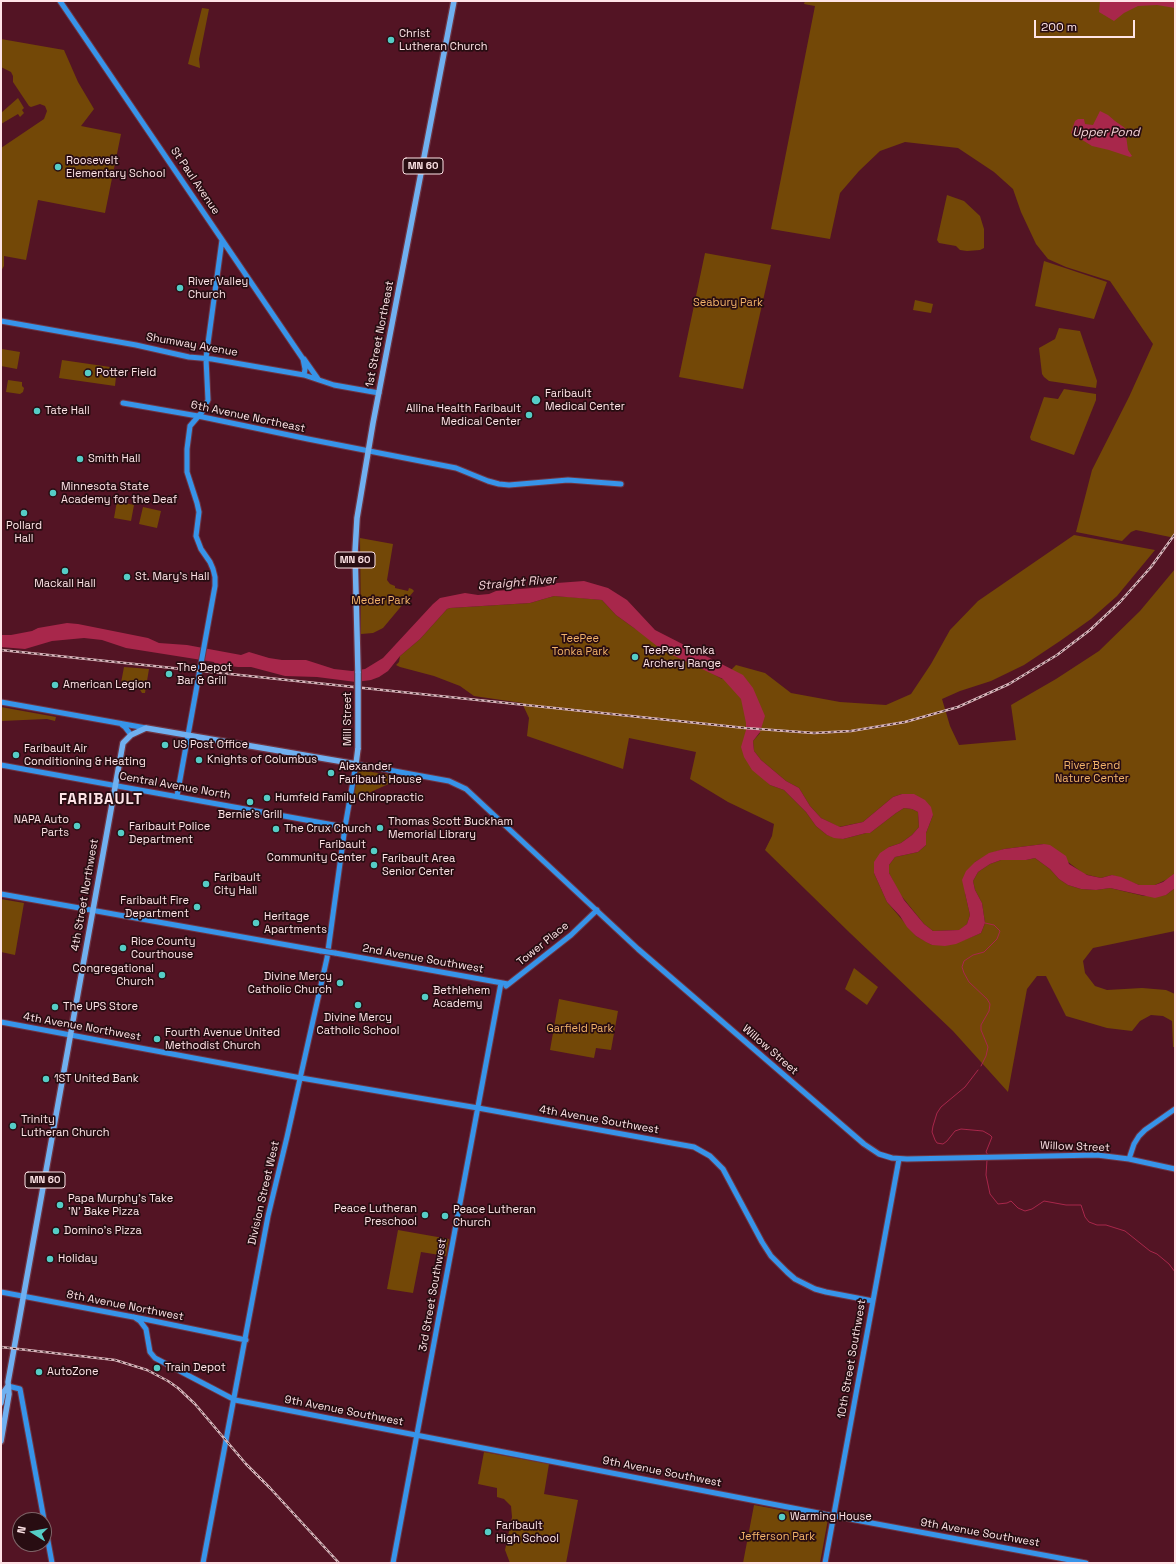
<!DOCTYPE html>
<style>
body{margin:0}
#map{position:relative;width:1176px;height:1564px;overflow:hidden;background:#531424;font-family:"Space Grotesk",sans-serif}
canvas{display:block}
.frame{position:absolute;inset:0;border:2px solid #fee4e7;pointer-events:none}
.north{position:absolute;left:12px;top:1512px;width:40px;height:40px;box-sizing:border-box;background:#280d12;border:1px solid #7e6367;border-radius:50%;rotate:281deg;font-size:11px;font-weight:700;line-height:16px;text-align:center;color:#fee4e7}
.north::after{content:'';display:block;margin:auto;width:14px;height:18px;background:#55cdc6;clip-path:polygon(50% 0,100% 100%,50% 72%,0 100%)}
.scale{position:absolute;left:1034px;top:20px;width:101px;height:18px;box-sizing:border-box;border:2px solid #fee4e7;border-top:0;padding-left:5px;font-size:12px;line-height:14px;white-space:nowrap;color:#fee4e7;-webkit-text-stroke:3px #280d12;paint-order:stroke}
</style>
<div id="map">
<canvas width="1176" height="1564"></canvas>
<div class="frame"></div>
<div class="north">N</div>
<div class="scale">200 m</div>
</div>
<script>
const ctx = document.querySelector('canvas').getContext('2d');
ctx.lineJoin = 'round';
function fillPath(path, color) { ctx.fillStyle = color; ctx.fill(path, 'evenodd'); }
const shape = rows => new Path2D(rows.map(r => 'M' + r).join(''));
function strokePath(path, color, width, dash) { ctx.strokeStyle = color; ctx.lineWidth = width; ctx.lineCap = dash ? 'butt' : 'round'; ctx.setLineDash(dash || []); ctx.stroke(path); }
function label(font, color, halo, rows, align = 'center') {
  ctx.font = font + ' "Space Grotesk",sans-serif'; ctx.lineWidth = 3.5; ctx.setLineDash([]); ctx.textBaseline = 'middle'; ctx.strokeStyle = halo; ctx.fillStyle = color; for (const [text, x, y, turn = 0] of rows) {
    ctx.save(); ctx.translate(x, y); ctx.rotate((+turn || 0) * Math.PI / 180); ctx.textAlign = isNaN(turn) ? turn : align; if (halo) ctx.strokeText(text, 0, 0); ctx.fillText(text, 0, 0); ctx.restore();
  }
}
fillPath(shape([
 [805,1,1175,1,1175,538,1136,530,1131,532,1122,541,1076,532,1092,470,1129,397,1153,344,1110,281,1066,267,1048,259,1036,244,1021,212,1013,189,994,172,958,148,905,142,880,151,859,171,840,193,830,239,771,229,815,6,804,4],
 [202,8,209,9,199,59,200,68,188,64],
 [1,39,64,50,78,82,94,109,81,126,121,134,105,213,38,200,26,260,4,256,4,266,1,271,1,148,44,119,47,111,45,106,40,104,31,107,29,106,13,82,13,76,11,72,1,67],
 [18,98,24,108,22,110,24,113,20,117,18,114,1,124,1,113],
 [947,195,964,201,980,216,984,229,984,248,980,250,967,251,960,250,956,246,939,243,937,240],
 [705,253,771,265,743,389,679,377],
 [1044,261,1107,282,1094,319,1035,306],
 [915,300,933,304,931,313,913,310],
 [1059,328,1080,331,1097,381,1096,388,1049,381,1044,377,1042,374,1039,348,1055,339],
 [2,349,20,352,17,369,1,366],
 [62,360,117,368,115,386,59,378],
 [8,380,22,382,22,386,24,388,23,392,20,394,6,392],
 [1064,389,1096,394,1096,400,1074,455,1031,440,1030,437,1044,397,1058,399],
 [117,501,134,505,131,521,114,518],
 [143,507,161,511,157,528,139,524],
 [1074,535,1155,550,1117,596,1091,619,1060,641,1024,665,991,681,960,691,942,699,950,726,959,745,1016,740,1011,705,1056,679,1099,651,1140,611,1175,569,1175,873,1170,878,1155,885,1139,885,1112,875,1101,878,1084,874,1044,844,1004,849,989,854,975,862,965,893,970,915,967,924,960,930,933,931,924,924,899,893,889,873,889,865,895,857,918,852,926,845,926,833,933,815,902,794,893,797,863,822,839,827,821,818,810,806,799,788,786,781,761,760,754,751,753,741,760,733,745,733,762,777,770,785,784,790,806,812,816,826,827,835,843,839,866,833,870,833,896,813,904,808,912,809,918,812,919,827,912,835,901,843,889,847,874,873,887,902,916,936,932,945,964,940,981,933,985,923,982,903,975,890,973,881,978,872,990,864,1001,860,1026,860,1035,858,1050,869,1059,879,1068,885,1081,889,1096,890,1110,888,1144,896,1166,895,1175,888,1175,931,1093,948,1083,961,1085,973,1095,986,1107,990,1142,988,1166,990,1175,994,1175,1047,1173,1047,1172,1021,1163,1016,1151,1015,1140,1021,1132,1031,1107,1028,1066,1016,1046,976,1037,976,1027,989,1008,1092,953,1031,850,933,765,850,772,836,774,824,728,802,690,779,696,752,629,738,623,769,527,736,529,718,522,703,474,696,460,686,434,676,400,667,396,665,399,662,400,656,420,639,447,609,450,608,530,603,554,596,570,597,602,600,616,615,634,628,722,679,736,665,765,673,791,693,840,702,886,705,911,694,931,664,950,630,978,601],
 [360,538,393,544,387,580,390,584,395,586,395,588,408,591,409,588,412,589,414,591,383,628,373,633,361,634],
 [124,667,149,669,145,693,142,693,139,688,135,685,129,684,122,688,120,688],
 [1,707,56,717,55,721,47,719,1,721],
 [359,770,404,777,353,800],
 [1,899,24,903,15,955,1,952],
 [854,968,878,987,867,1005,845,989],
 [559,999,618,1011,611,1050,596,1048,594,1058,550,1050],
 [398,1230,449,1239,446,1256,421,1252,413,1293,387,1289],
 [484,1452,549,1464,544,1494,578,1500,566,1563,510,1563,505,1550,512,1517,511,1506,504,1499,497,1497,497,1488,478,1484],
 [754,1505,828,1519,820,1563,743,1563]
]), '#734807');
fillPath(shape([
 [1100,1,1175,1,1175,8,1157,5,1138,6,1124,13,1114,21,1099,12],
 [1100,111,1108,115,1115,121,1125,128,1128,150,1132,156,1130,157,1109,150,1092,146,1071,133,1075,121,1078,119,1084,119,1085,124,1093,125],
 [584,581,608,588,627,600,655,630,743,675,753,688,765,716,760,732,753,741,754,751,761,760,786,781,799,788,810,806,821,818,840,827,863,822,893,797,902,794,914,794,925,800,931,807,933,815,926,833,926,845,918,852,895,857,889,865,889,873,904,900,924,924,933,931,959,930,967,924,970,915,962,880,966,871,975,862,989,853,1004,849,1044,844,1050,845,1066,856,1069,864,1087,875,1101,878,1112,875,1121,877,1139,885,1155,885,1163,882,1175,873,1175,888,1166,895,1155,898,1110,888,1096,890,1081,889,1068,885,1059,879,1050,869,1035,858,1026,860,1001,860,990,864,978,872,973,881,975,890,982,903,985,923,981,933,956,944,945,946,932,945,926,942,916,936,907,927,900,916,887,902,874,873,874,862,880,853,889,847,901,843,912,835,919,827,918,812,912,809,904,808,896,813,870,833,866,833,843,839,834,838,827,835,816,826,806,812,784,790,770,785,752,770,744,757,741,747,746,730,746,723,741,699,723,679,662,650,634,628,616,615,602,600,554,596,530,603,450,608,447,609,420,639,400,656,388,671,379,677,371,680,356,682,317,677,285,676,251,667,238,667,215,664,214,662,208,661,126,648,102,640,84,638,52,641,25,649,1,647,1,635,11,635,32,631,38,628,67,623,78,624,148,638,159,643,187,645,241,655,249,652,269,658,282,660,306,660,334,669,352,671,365,669,383,658,433,604,440,598,465,593,478,595,489,594,496,591,544,587,557,583]
]), '#a8274b');
strokePath(shape([
 [981,1066,986,1056,988,1047,981,1030,981,1025,989,1011,990,1004,987,999,969,982,964,973,962,967,964,961,973,955,984,952,997,939,1000,931,994,925,985,923],
 [978,1070,965,1087,941,1107,937,1113,933,1126,932,1132,935,1140,937,1143,943,1144,947,1141,955,1131,961,1129,983,1131,990,1135,992,1137,986,1152,988,1155],
 [987,1160,986,1175,990,1194,998,1204,1007,1203,1011,1201,1018,1208,1025,1211,1032,1209,1044,1201,1066,1205,1081,1205,1085,1217,1089,1222,1097,1225,1106,1225,1125,1231,1150,1251,1157,1254,1169,1264,1175,1272]
]), '#a8274b', 1);
const secondary = shape([
 [60,1,303,359,305,369,304,375],
 [1,321,136,345,189,357,212,359,304,375,334,385,379,393],
 [304,359,318,379],
 [123,403,198,416,308,439,456,468,488,481,499,484,509,485,568,480,621,484],
 [1,702,146,728],
 [121,724,125,727,131,735],
 [1,765,345,827],
 [177,796,215,586,215,577,213,569,210,562,201,549,196,536,199,512,197,503,187,472,187,449,190,426,202,412,208,400,206,358,222,240],
 [1,894,321,951],
 [335,953,508,984],
 [506,986,571,935,597,910],
 [1,1022,301,1078,478,1108,694,1147,710,1156,723,1169,762,1242,771,1256,787,1272,795,1279,815,1289,826,1292,873,1301],
 [1129,1159,1134,1144,1139,1136,1145,1130,1175,1109],
 [1,1292,144,1319,246,1340],
 [134,1317,140,1321,146,1329,150,1352,155,1358,235,1400,834,1516,1086,1563],
 [8,1386,20,1389,52,1563],
 [203,1563,268,1216,287,1137,327,958,345,827,356,764,449,781,466,789,638,949,864,1144,879,1154,892,1158,907,1159,1097,1155,1129,1159,1175,1169],
 [393,1563,501,983],
 [825,1563,899,1159]
]);
const primary = shape([
 [358,673,355,552,357,518,373,423,454,1],
 [1,1403,3,1393,8,1386],
 [1,1441,9,1394,8,1382,123,743,131,735,146,728,356,764,358,748]
]);
strokePath(secondary, '#6e3543', 7);
strokePath(primary, '#6e3543', 8);
strokePath(secondary, '#3794e9', 5);
strokePath(primary, '#70b0f0', 5.5);
const rail = shape([
 [1,650,745,728,814,733,851,731,905,722,958,707,1009,684,1057,655,1090,630,1120,602,1151,567,1175,534],
 [1,1347,115,1360,147,1370,168,1381,178,1388,195,1404,246,1464,270,1488,339,1563]
]);
strokePath(rail, '#d7b5bb', 2.5);
strokePath(rail, '#280d12', 1, [3]);
const secondaryBridge = shape([
 [321,951,335,953]
]);
const primaryBridge = shape([
 [358,673,358,748]
]);
strokePath(secondaryBridge, '#6e3543', 7, []);
strokePath(primaryBridge, '#6e3543', 8, []);
strokePath(secondaryBridge, '#3794e9', 5);
strokePath(primaryBridge, '#70b0f0', 5.5);
for (const [x, y, r, color] of [
 [391,40,4,"#55cdc6"],
 [58,167,4,"#55cdc6"],
 [180,288,4,"#55cdc6"],
 [88,373,4,"#55cdc6"],
 [536,400,5,"#55cdc6"],
 [37,411,4,"#55cdc6"],
 [529,415,4,"#55cdc6"],
 [80,459,4,"#55cdc6"],
 [53,493,4,"#55cdc6"],
 [24,513,4,"#55cdc6"],
 [65,571,4,"#55cdc6"],
 [127,577,4,"#55cdc6"],
 [635,657,4,"#55cdc6"],
 [169,674,4,"#55cdc6"],
 [55,685,4,"#55cdc6"],
 [165,745,4,"#55cdc6"],
 [16,755,4,"#55cdc6"],
 [199,760,4,"#55cdc6"],
 [331,773,4,"#55cdc6"],
 [267,798,4,"#55cdc6"],
 [250,802,4,"#55cdc6"],
 [77,826,4,"#55cdc6"],
 [380,828,4,"#55cdc6"],
 [276,829,4,"#55cdc6"],
 [121,833,4,"#55cdc6"],
 [374,851,4,"#55cdc6"],
 [374,865,4,"#55cdc6"],
 [206,884,4,"#55cdc6"],
 [197,907,4,"#55cdc6"],
 [256,923,4,"#55cdc6"],
 [123,948,4,"#55cdc6"],
 [162,975,4,"#55cdc6"],
 [340,983,4,"#55cdc6"],
 [425,997,4,"#55cdc6"],
 [358,1005,4,"#55cdc6"],
 [55,1007,4,"#55cdc6"],
 [157,1039,4,"#55cdc6"],
 [46,1079,4,"#55cdc6"],
 [13,1126,4,"#55cdc6"],
 [60,1205,4,"#55cdc6"],
 [425,1215,4,"#55cdc6"],
 [445,1216,4,"#55cdc6"],
 [56,1231,4,"#55cdc6"],
 [50,1259,4,"#55cdc6"],
 [157,1368,4,"#55cdc6"],
 [39,1372,4,"#55cdc6"],
 [782,1517,4,"#55cdc6"],
 [488,1532,4,"#55cdc6"]
]) { const dot = new Path2D(); dot.arc(x, y, r, 0, 2 * Math.PI); ctx.fillStyle = color; ctx.fill(dot); strokePath(dot, '#280d12', 1.5); }
for (const [x, y, w] of [
 [423,166,40],
 [355,560,40],
 [45,1180,40]
]) { const box = new Path2D(); box.roundRect(x - w / 2, y - 8, w, 16, 3); ctx.fillStyle = '#280d12'; ctx.fill(box); strokePath(box, '#fee4e7', 1); }
label('bold 10px', '#fee4e7', null, [
 ["MN 60",423,166],
 ["MN 60",355,560],
 ["MN 60",45,1180]
]);
label('11px', '#fee4e7', '#280d12', [
 ["Christ",399,34],
 ["Lutheran Church",399,47],
 ["Roosevelt",66,161],
 ["Elementary School",66,174],
 ["River Valley",188,282],
 ["Church",188,295],
 ["Potter Field",96,373],
 ["Faribault",545,394],
 ["Medical Center",545,407],
 ["Allina Health Faribault",521,409,"right"],
 ["Medical Center",521,422,"right"],
 ["Tate Hall",45,411],
 ["Smith Hall",88,459],
 ["Minnesota State",61,487],
 ["Academy for the Deaf",61,500],
 ["Pollard",24,526,"center"],
 ["Hall",24,539,"center"],
 ["St. Mary's Hall",135,577],
 ["Mackall Hall",65,584,"center"],
 ["TeePee Tonka",643,651],
 ["Archery Range",643,664],
 ["The Depot",177,668],
 ["Bar & Grill",177,681],
 ["American Legion",63,685],
 ["US Post Office",173,745],
 ["Faribault Air",24,749],
 ["Conditioning & Heating",24,762],
 ["Knights of Columbus",207,760],
 ["Alexander",339,767],
 ["Faribault House",339,780],
 ["Humfeld Family Chiropractic",275,798],
 ["Bernie's Grill",250,815,"center"],
 ["NAPA Auto",69,820,"right"],
 ["Parts",69,833,"right"],
 ["Thomas Scott Buckham",388,822],
 ["Memorial Library",388,835],
 ["Faribault Police",129,827],
 ["Department",129,840],
 ["The Crux Church",284,829],
 ["Faribault",366,845,"right"],
 ["Community Center",366,858,"right"],
 ["Faribault Area",382,859],
 ["Senior Center",382,872],
 ["Faribault",214,878],
 ["City Hall",214,891],
 ["Faribault Fire",189,901,"right"],
 ["Department",189,914,"right"],
 ["Heritage",264,917],
 ["Apartments",264,930],
 ["Rice County",131,942],
 ["Courthouse",131,955],
 ["Congregational",154,969,"right"],
 ["Church",154,982,"right"],
 ["Divine Mercy",332,977,"right"],
 ["Catholic Church",332,990,"right"],
 ["Bethlehem",433,991],
 ["Academy",433,1004],
 ["The UPS Store",63,1007],
 ["Divine Mercy",358,1018,"center"],
 ["Catholic School",358,1031,"center"],
 ["Fourth Avenue United",165,1033],
 ["Methodist Church",165,1046],
 ["1ST United Bank",54,1079],
 ["Trinity",21,1120],
 ["Lutheran Church",21,1133],
 ["Papa Murphy's Take",68,1199],
 ["'N' Bake Pizza",68,1212],
 ["Peace Lutheran",417,1209,"right"],
 ["Preschool",417,1222,"right"],
 ["Peace Lutheran",453,1210],
 ["Church",453,1223],
 ["Domino's Pizza",64,1231],
 ["Holiday",58,1259],
 ["Train Depot",165,1368],
 ["AutoZone",47,1372],
 ["Warming House",790,1517],
 ["Faribault",496,1526],
 ["High School",496,1539]
], 'left');
label('11px', '#fee4e7', '#280d12', [
 ["St Paul Avenue",195,181,56],
 ["1st Street Northeast",380,334,-79],
 ["Shumway Avenue",192,345,10],
 ["6th Avenue Northeast",248,417,12],
 ["Mill Street",348,719,-90],
 ["Central Avenue North",175,786,10],
 ["4th Street Northwest",85,895,-80],
 ["Tower Place",543,944,-39],
 ["2nd Avenue Southwest",423,959,10],
 ["4th Avenue Northwest",82,1027,10],
 ["Willow Street",770,1050,41],
 ["4th Avenue Southwest",599,1120,10],
 ["Willow Street",1075,1147,2],
 ["Division Street West",264,1193,-77],
 ["3rd Street Southwest",433,1295,-80],
 ["8th Avenue Northwest",125,1306,11],
 ["10th Street Southwest",852,1359,-80],
 ["9th Avenue Southwest",344,1411,11],
 ["9th Avenue Southwest",662,1472,11],
 ["9th Avenue Southwest",980,1533,10]
]);
label('11px', '#f2b369', '#280d12', [
 ["Seabury Park",728,303],
 ["Meder Park",381,601],
 ["TeePee",580,639],
 ["Tonka Park",580,652],
 ["River Bend",1092,766],
 ["Nature Center",1092,779],
 ["Garfield Park",580,1029],
 ["Jefferson Park",777,1537]
]);
label('italic 12px', '#f8d5da', '#280d12', [
 ["Upper Pond",1106,133],
 ["Straight River",517,583,-5]
]);
ctx.letterSpacing = '1px';
label('bold 15px', '#fee4e7', '#280d12', [
 ["FARIBAULT",101,800]
]);
ctx.letterSpacing = '0px';
</script>
